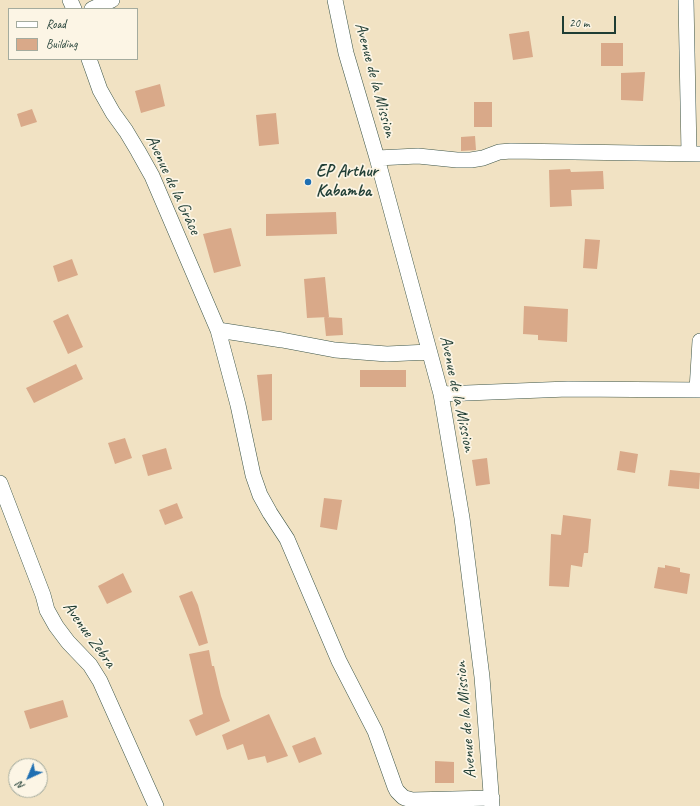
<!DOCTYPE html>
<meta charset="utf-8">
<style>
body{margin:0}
#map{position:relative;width:700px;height:806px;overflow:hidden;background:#f1e2c3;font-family:Caveat,sans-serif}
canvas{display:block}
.legend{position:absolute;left:8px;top:8px;width:130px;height:52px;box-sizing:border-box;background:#fcf5e5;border:1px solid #a4ab9e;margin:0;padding:5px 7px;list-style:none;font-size:12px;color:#1f3d34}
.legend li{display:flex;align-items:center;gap:8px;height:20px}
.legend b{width:20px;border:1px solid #a4ab9e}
.north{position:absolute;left:8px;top:758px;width:40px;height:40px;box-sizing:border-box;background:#fcf5e5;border:1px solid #a4ab9e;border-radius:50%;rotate:224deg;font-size:11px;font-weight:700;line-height:16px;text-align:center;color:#1f3d34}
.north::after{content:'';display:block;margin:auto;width:14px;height:18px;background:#1f6fb2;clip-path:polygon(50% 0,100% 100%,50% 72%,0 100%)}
.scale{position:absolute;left:562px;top:16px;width:54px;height:18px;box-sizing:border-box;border:2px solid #1f3d34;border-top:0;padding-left:5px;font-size:12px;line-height:14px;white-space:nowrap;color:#1f3d34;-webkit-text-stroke:3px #fcf5e5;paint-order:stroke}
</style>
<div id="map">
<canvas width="700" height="806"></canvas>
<ul class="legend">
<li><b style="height:5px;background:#fff"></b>Road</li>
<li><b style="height:11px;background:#d9a989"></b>Building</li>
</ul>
<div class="north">N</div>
<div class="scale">20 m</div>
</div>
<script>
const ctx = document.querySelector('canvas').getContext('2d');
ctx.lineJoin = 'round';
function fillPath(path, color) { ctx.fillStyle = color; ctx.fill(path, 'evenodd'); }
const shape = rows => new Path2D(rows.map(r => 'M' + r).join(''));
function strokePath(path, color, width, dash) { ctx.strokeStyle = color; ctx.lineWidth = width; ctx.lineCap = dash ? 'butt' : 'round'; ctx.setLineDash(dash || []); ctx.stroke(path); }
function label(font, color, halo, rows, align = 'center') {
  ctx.font = font + ' Caveat,sans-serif'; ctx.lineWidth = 3.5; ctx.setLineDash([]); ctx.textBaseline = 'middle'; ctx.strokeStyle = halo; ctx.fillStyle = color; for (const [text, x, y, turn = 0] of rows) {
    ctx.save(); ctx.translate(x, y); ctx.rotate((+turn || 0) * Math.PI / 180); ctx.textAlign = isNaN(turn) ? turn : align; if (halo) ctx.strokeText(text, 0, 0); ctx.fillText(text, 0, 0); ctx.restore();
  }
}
fillPath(shape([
 [529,31,533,57,513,60,509,34],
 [601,43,623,43,623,66,601,66],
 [645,72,643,101,621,100,621,73],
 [160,84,165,106,141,113,135,91],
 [474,102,492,102,492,127,474,127],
 [32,109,37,122,21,127,17,114],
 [276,113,279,144,259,146,256,115],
 [475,136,476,150,461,151,461,137],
 [570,169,571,172,603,171,604,189,571,190,572,206,550,207,549,170],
 [336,212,337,234,266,236,266,214],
 [231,228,241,266,214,273,203,234],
 [585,239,600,240,597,269,583,268],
 [72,259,78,275,58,282,53,266],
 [325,277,329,317,307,318,304,279],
 [524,306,568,309,567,342,538,340,538,335,523,334],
 [68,314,83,347,68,354,53,321],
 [324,317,342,318,343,335,326,336],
 [76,364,83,379,34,403,26,388],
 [360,370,406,370,406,387,360,387],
 [272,374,272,420,262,421,257,375],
 [125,438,132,458,115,464,108,443],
 [166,448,172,469,148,476,142,455],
 [620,451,638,454,635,473,617,470],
 [487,458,490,484,476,486,472,460],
 [670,470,700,473,699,489,668,486],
 [324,498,342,500,337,530,320,527],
 [177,503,183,518,165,525,159,510],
 [563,515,591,519,588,553,584,553,582,567,571,565,569,587,549,586,551,534,561,535],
 [665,565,680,568,680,572,690,574,687,594,654,588,658,567,665,568],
 [123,573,132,592,107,604,98,586],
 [192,591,198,605,208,643,199,646,179,596],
 [209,650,212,666,214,666,221,696,230,721,196,736,189,720,203,714,189,654],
 [63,700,68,717,30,729,24,711],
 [269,714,288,756,267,763,265,756,248,760,243,744,227,750,222,735],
 [315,737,322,754,299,763,292,746],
 [435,761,454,762,454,783,435,783]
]), '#d9a989');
const street = shape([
 [70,0,74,9],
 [335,0,346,53,377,158,441,394,462,518,482,677,492,806],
 [686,0,689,153],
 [92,9,112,0],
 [89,59,100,90,113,113,126,131,138,151,152,176,218,330,238,405,253,475,260,495,270,513,287,539,339,661,375,731,395,787,397,791,403,797,405,798,412,800,492,798],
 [377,158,418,156,457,160,471,160,483,158,499,152,511,151,700,154],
 [218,330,282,340,335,350,387,354,429,352],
 [697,390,700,341],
 [441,394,568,389,700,390],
 [0,483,43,595,47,610,56,626,68,642,90,665,100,681,156,806]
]);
strokePath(street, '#3e5649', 16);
strokePath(street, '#fff', 15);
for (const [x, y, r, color] of [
 [308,182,4,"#1f6fb2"]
]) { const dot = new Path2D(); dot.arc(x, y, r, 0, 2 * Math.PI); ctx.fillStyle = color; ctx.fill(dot); strokePath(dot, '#fcf5e5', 1.5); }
label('17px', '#1f3d34', '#fcf5e5', [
 ["Avenue de la Mission",375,80,75],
 ["Avenue de la Grâce",173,185,65],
 ["Avenue de la Mission",457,394,78],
 ["Avenue Zebra",89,635,54],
 ["Avenue de la Mission",466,720,-95]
]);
label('bold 17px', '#1f3d34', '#fcf5e5', [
 ["EP Arthur",316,172],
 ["Kabamba",316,192]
], 'left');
</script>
